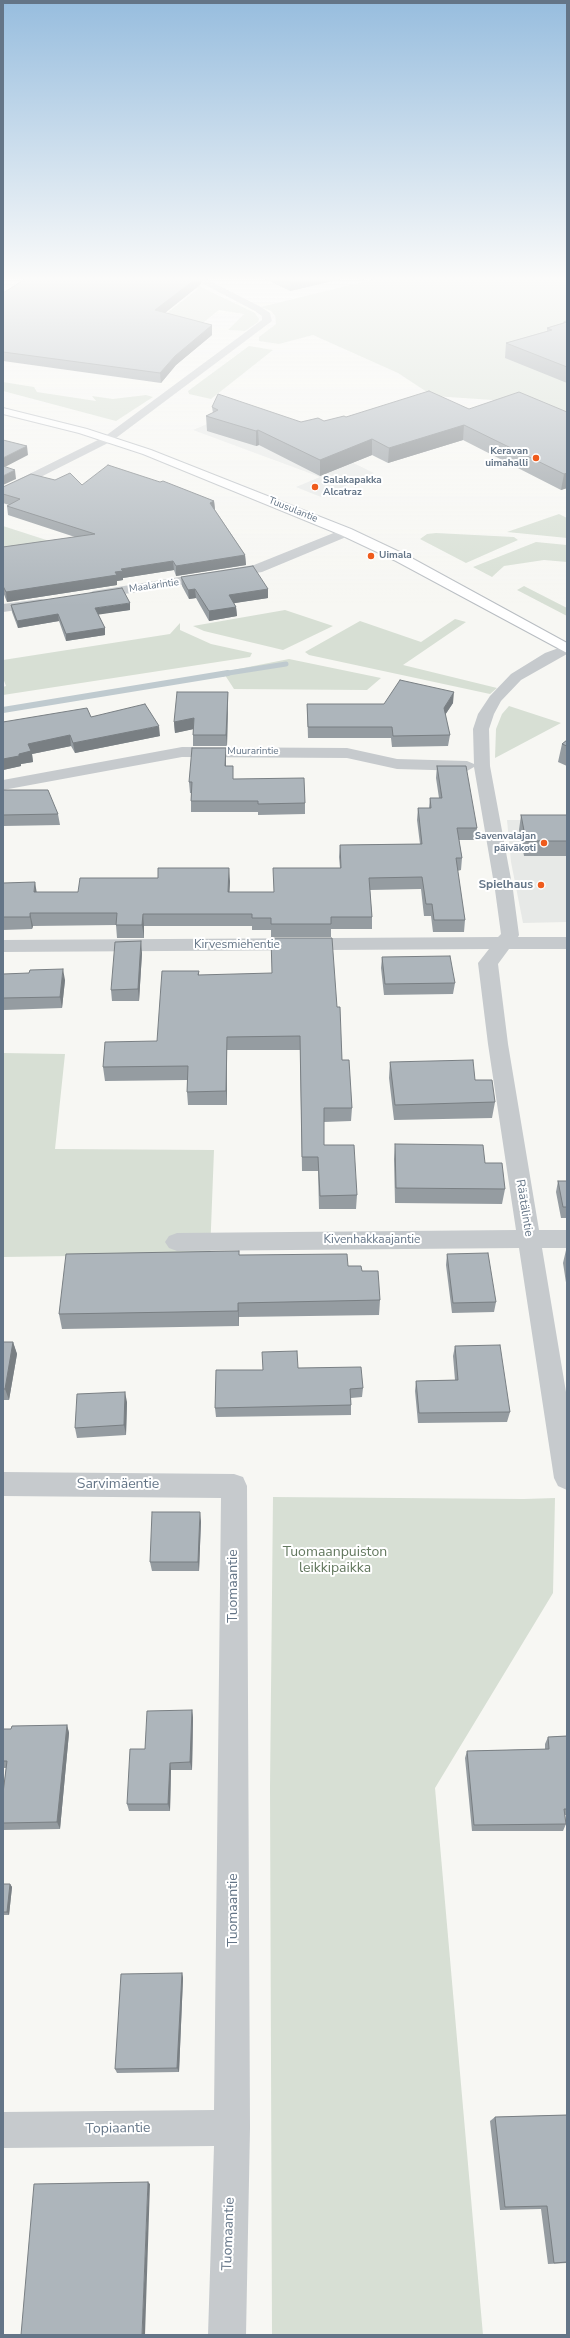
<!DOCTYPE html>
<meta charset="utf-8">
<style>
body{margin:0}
#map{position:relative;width:570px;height:2338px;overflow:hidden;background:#f7f7f3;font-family:"Nunito Sans",sans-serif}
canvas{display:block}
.frame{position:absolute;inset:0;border:4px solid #647587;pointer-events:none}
</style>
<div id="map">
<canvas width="570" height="2338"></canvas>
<div class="frame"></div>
</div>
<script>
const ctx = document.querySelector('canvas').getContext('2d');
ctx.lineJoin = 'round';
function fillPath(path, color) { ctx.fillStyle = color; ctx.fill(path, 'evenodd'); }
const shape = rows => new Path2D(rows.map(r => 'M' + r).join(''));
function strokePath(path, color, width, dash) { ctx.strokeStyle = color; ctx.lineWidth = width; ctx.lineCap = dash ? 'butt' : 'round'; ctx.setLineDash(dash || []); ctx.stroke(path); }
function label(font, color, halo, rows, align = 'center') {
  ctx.font = font + ' "Nunito Sans",sans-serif'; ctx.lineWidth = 4; ctx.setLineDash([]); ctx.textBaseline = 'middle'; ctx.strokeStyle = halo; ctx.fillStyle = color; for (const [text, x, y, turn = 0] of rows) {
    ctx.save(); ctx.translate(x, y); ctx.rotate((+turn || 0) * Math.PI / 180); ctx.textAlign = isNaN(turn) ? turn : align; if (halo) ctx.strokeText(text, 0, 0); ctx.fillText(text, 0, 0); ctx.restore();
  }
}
fillPath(shape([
 [233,413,300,437,374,473,321,497,296,487,320,477,193,430],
 [507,820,567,820,567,922,523,923,511,862]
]), '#e7e9e7');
fillPath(shape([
 [161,278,182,278,255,313,259,319,258,322,245,331,228,330,244,314,219,310,199,326,158,320,198,289,163,284],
 [379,278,567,278,567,412,537,403,433,396,398,373,313,335,279,344,259,341,259,337,276,324,275,316,271,311,261,307],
 [249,346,273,350,211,399,189,394,188,391],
 [3,382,34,387,37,392,96,401,92,396,113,399,146,395,153,397,116,421,3,391],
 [559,514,567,518,567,538,507,532],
 [3,526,65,546,3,556],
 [436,533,514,537,518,540,466,563,420,539,427,534],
 [536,542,567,545,567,562,544,560,504,566,492,577,473,567],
 [524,586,567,608,567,616,517,590],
 [285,610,333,626,283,650,204,631,193,626],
 [455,619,466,622,403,665,497,688,490,694,309,655,305,652,360,621,421,642],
 [180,623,180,630,211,644,252,653,250,657,3,695,3,687,6,686,3,678,3,660,170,634],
 [289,659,381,678,367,690,234,689,223,672],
 [509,706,561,723,495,758,496,729,502,714],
 [3,1053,65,1054,55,1149,214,1150,210,1254,3,1257],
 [273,1497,524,1499,555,1498,553,1593,435,1788,483,2335,272,2335,270,1787]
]), '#d7dfd4');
strokePath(shape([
 [222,674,286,664]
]), '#bfcacf', 5);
strokePath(shape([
 [3,710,228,673]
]), '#bfcacf', 6);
const secondary = shape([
 [3,408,87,429,151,450,351,529,406,555,567,643,567,653,396,561,341,535,143,454,79,433,3,414,3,408]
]);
strokePath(secondary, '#b8bdc2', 2);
fillPath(shape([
 [192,278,204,278,261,307,270,313,272,321,112,441,3,496,3,487,104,437,262,320,262,316,255,311,192,278],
 [346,528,351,529,352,532,351,535,262,572,93,599,86,595,93,591,254,565,346,528],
 [41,599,46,600,48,603,46,606,3,612,3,604,41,599],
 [567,645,567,654,521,680,501,701,494,714,489,729,490,766,513,890,519,935,518,937,567,937,567,949,509,949,498,964,508,1044,539,1230,567,1230,567,1248,542,1248,567,1398,567,1490,558,1486,554,1478,519,1248,177,1251,169,1248,165,1242,169,1236,177,1233,516,1230,488,1044,478,963,489,949,3,952,3,940,498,937,501,934,495,890,474,767,467,771,397,769,347,758,182,757,3,790,3,780,182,747,347,748,397,759,467,761,474,764,473,729,478,714,490,696,511,674,545,653,567,645],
 [3,1472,234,1474,243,1477,247,1486,250,2128,246,2335,208,2335,214,2146,3,2148,3,2112,214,2110,221,1498,3,1496,3,1472]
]), '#c6cacd');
fillPath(secondary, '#fff');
fillPath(shape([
 [263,278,345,278,290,291],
 [201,284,165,313,212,325,212,335,176,365,161,383,3,361,3,293],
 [567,320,567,383,505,358,506,343,547,331,547,328,563,323,564,321],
 [212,407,301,422,324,421,346,417,469,409,567,412,567,488,561,490,463,440,388,463,372,455,320,476,259,445,256,446,207,431,206,416,213,413],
 [55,480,82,485,214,501,215,510,245,555,246,565,176,576,174,570,123,578,123,580,117,581,117,585,7,602,3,592,3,547,75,537,8,515,7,506,9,505,3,503,3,487],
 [181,577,268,589,268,598,234,603,236,607,237,616,209,621,196,598,189,599,182,586],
 [11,605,130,610,98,614,105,628,105,635,66,641,59,621,18,628,12,612],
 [228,692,228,702,227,746,193,746,193,729,175,733,174,722],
 [453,703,445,715,450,735,448,746,392,747,391,738,308,738,307,704,384,704],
 [91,717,160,736,75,753,71,746,32,754,33,762,21,764,21,766,3,770,3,722],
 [567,740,567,766,558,762,562,744],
 [226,748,226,766,233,779,305,803,305,814,258,815,258,812,191,812,191,793,190,793,189,782],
 [437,766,477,828,475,840,459,840,462,858,461,870,457,871,465,920,464,932,433,932,431,916,424,916,421,889,370,890,372,917,372,929,331,929,331,937,271,937,271,930,252,930,252,926,144,926,144,938,117,938,116,925,33,926,32,929,3,930,3,883,37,892,78,892,230,881,229,892,274,892,340,868,339,857,340,845,420,844,417,820,418,808,429,808,430,798,439,798,436,778],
 [3,790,58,814,60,825,3,826],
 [521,815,567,815,567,856,524,856,519,830],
 [142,953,139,1001,112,1001,111,990],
 [382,957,455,983,453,994,384,995,381,968],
 [199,971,199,975,337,1007,342,1060,352,1108,351,1121,324,1122,324,1145,357,1195,356,1209,319,1209,318,1171,302,1171,300,1050,227,1050,227,1105,188,1105,187,1092,187,1080,105,1081,103,1067,157,1041],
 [3,974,65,980,62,1008,4,1010,3,1015],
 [390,1062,475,1080,495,1102,492,1118,394,1120,389,1078],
 [395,1144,485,1163,505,1189,502,1204,395,1203,394,1159],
 [558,1181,567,1181,567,1218,561,1218,556,1192],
 [566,1250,567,1250,567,1289,563,1263],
 [447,1254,496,1302,494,1312,452,1313,446,1265],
 [239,1255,348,1266,362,1271,380,1300,379,1315,239,1317,239,1326,62,1329,59,1314],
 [3,1342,13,1342,17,1354,9,1400,3,1400],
 [455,1346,510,1412,507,1422,418,1423,415,1391,416,1381,455,1380,453,1356],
 [298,1368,363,1388,362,1397,351,1398,351,1415,216,1417,215,1408,263,1370],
 [127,1402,126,1435,77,1438,75,1428],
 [201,1521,199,1571,152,1571,150,1562],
 [192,1710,193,1718,192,1770,171,1770,170,1811,129,1811,127,1804,145,1749],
 [67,1725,69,1733,60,1829,3,1830,3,1793,6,1768,3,1768,3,1729,11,1729],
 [567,1736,567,1815,565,1815,566,1824,563,1831,472,1831,465,1758,467,1751,545,1749,545,1744,548,1737],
 [3,1884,10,1884,12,1887,9,1915,3,1915],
 [182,1973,183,1978,179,2072,117,2073,115,2069],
 [567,2115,567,2263,548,2264,541,2209,500,2210,490,2121,495,2117]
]), '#959ca1');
fillPath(shape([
 [197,278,201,278,201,284,156,320,155,310],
 [304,278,345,278,290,291,290,281],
 [360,278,369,278,360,280],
 [212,325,212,335,176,365,161,383,160,373,175,356],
 [464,425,463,440,388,463,389,448],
 [258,430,259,445,256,446,256,431],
 [372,439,372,455,320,476,320,460],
 [27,446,28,455,3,468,3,458],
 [15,470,16,479,3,485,3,476],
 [567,473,567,488,561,490,564,474],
 [214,501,215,510,210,503],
 [245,555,246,565,176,576,176,566],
 [173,561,174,570,123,578,123,580,117,581,117,585,7,602,6,592,115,572,121,569],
 [195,589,196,598,189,599,188,590],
 [268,589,268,598,229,604,229,595],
 [130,603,130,610,96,615,95,608],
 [236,607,237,616,209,621,209,611],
 [58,614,59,621,18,628,17,621],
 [105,628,105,635,66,641,66,634],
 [228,692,228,702,227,746,226,735],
 [454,692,453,703,443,718,444,708],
 [194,718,194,729,175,733,174,722],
 [159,726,160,736,75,753,73,743],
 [70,735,71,746,32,754,33,762,21,764,21,766,3,770,3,759,19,754,28,744],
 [226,748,226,777,225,766],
 [229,868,230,881,229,904,228,892],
 [35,882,37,894,34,892],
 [30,913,33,926,32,929,30,917],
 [143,914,144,926,144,938,142,925],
 [141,941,142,953,139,1001,138,989],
 [63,969,65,980,62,1008,60,997],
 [3,1004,4,1010,3,1015],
 [227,1037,227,1105,226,1091],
 [238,1303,239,1317,239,1326,238,1311],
 [13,1342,17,1354,9,1400,5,1389],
 [125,1392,127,1402,126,1435,124,1425],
 [200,1512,201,1521,199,1571,198,1562],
 [192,1710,193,1718,192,1770,190,1762],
 [67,1725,69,1733,60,1829,57,1822],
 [170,1763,171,1770,170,1811,168,1804],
 [10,1884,12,1887,9,1915,7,1912],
 [182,1973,183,1978,179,2072,177,2068],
 [148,2182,150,2184,145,2335,142,2335]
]), '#797f83');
const building = shape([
 [27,278,197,278,155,310,212,325,175,356,160,373,3,352,3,293,27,278],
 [283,278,304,278,290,281,283,278],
 [567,322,567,367,506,343,552,330,547,328,567,322],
 [429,391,469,409,519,392,567,412,567,473,564,474,464,425,389,448,372,439,320,460,258,430,256,431,206,416,218,410,212,407,218,394,301,422,318,418,324,421,344,416,346,417,429,391],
 [3,440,27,446,3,458,3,440],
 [108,465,160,482,163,481,214,501,210,503,245,555,176,566,173,561,121,569,123,571,115,572,117,575,6,592,3,586,3,547,95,534,7,506,20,499,3,494,3,487,31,474,55,480,70,473,82,485,108,465],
 [3,466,15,470,3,476,3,466],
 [253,566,268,589,229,595,236,607,209,611,195,589,188,590,181,577,253,566],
 [122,588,130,603,95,608,105,628,66,634,58,614,17,621,11,605,122,588],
 [400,680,454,692,444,708,450,735,393,736,392,727,308,727,307,704,384,704,400,680],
 [177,692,228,692,226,735,193,735,194,718,174,722,177,692],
 [145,704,159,726,73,743,70,735,28,744,31,751,19,754,19,756,3,759,3,722,87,708,91,717,145,704],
 [567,740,567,746,562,744,567,740],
 [192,748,226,748,225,766,233,766,233,779,304,778,305,803,258,804,258,801,191,801,192,782,189,782,192,748],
 [437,766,466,766,477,828,457,828,462,858,456,858,465,920,434,920,432,904,426,904,422,877,369,878,372,917,331,917,331,924,271,924,271,918,252,918,252,914,143,914,142,925,116,925,117,913,30,913,30,917,3,917,3,883,35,882,34,892,78,892,80,878,158,878,158,868,229,868,228,892,274,892,273,868,341,868,340,845,422,844,418,808,431,808,430,798,442,798,437,766],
 [3,790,48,790,58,814,3,815,3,790],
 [521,815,567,815,567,841,526,841,521,815],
 [271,938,332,938,337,1007,340,1007,342,1060,349,1060,352,1108,324,1108,324,1145,354,1145,357,1195,320,1196,318,1157,302,1157,300,1036,227,1037,226,1091,187,1092,188,1066,103,1067,105,1042,157,1041,162,971,199,971,198,975,272,973,271,938],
 [141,941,138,989,111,990,115,942,141,941],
 [450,956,455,983,385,984,382,957,450,956],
 [63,969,60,997,3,998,3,974,29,973,30,970,63,969],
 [473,1060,475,1080,492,1080,495,1102,395,1105,390,1062,473,1060],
 [395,1144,483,1145,485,1163,502,1163,505,1189,396,1188,395,1144],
 [558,1181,567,1181,567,1207,563,1207,558,1181],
 [239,1251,239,1255,347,1254,348,1266,361,1266,362,1271,378,1271,380,1300,238,1303,238,1311,59,1314,66,1254,239,1251],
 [488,1253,496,1302,453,1303,447,1254,488,1253],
 [3,1342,13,1342,5,1389,3,1389,3,1342],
 [500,1345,510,1412,419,1413,416,1381,458,1380,455,1346,500,1345],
 [297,1351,298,1368,361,1367,363,1388,350,1389,351,1405,215,1408,216,1370,263,1370,262,1352,297,1351],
 [125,1392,124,1425,75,1428,77,1394,125,1392],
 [152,1512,200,1512,198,1562,150,1562,152,1512],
 [192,1710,190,1762,170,1763,168,1804,127,1804,130,1749,145,1749,147,1711,192,1710],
 [67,1725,57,1822,3,1823,3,1793,7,1761,3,1761,3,1729,11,1729,12,1726,67,1725],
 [567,1736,567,1809,564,1809,566,1824,474,1825,467,1751,549,1749,548,1737,567,1736],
 [3,1884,10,1884,7,1912,3,1912,3,1884],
 [182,1973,177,2068,115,2069,121,1974,182,1973],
 [567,2115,567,2262,554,2263,547,2206,505,2207,495,2117,567,2115],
 [148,2182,142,2335,21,2335,34,2184,148,2182]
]);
fillPath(building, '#adb5bb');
strokePath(building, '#797f83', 1);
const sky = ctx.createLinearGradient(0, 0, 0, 606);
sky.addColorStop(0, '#97bdde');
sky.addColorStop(0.46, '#fbfbfa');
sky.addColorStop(1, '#fbfbfa00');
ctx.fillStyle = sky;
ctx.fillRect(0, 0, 570, 606);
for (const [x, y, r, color] of [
 [536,458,4,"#ef5b1c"],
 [315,487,4,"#ef5b1c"],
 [371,556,4,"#ef5b1c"],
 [544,843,4,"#ef5b1c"],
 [541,885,4,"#ef5b1c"]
]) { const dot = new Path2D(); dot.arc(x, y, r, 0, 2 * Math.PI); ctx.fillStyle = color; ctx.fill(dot); strokePath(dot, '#fff', 1.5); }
label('bold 10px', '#647587', '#fff', [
 ["Keravan",528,452],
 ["uimahalli",528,464],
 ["Salakapakka",323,481,"left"],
 ["Alcatraz",323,493,"left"],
 ["Uimala",379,556,"left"],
 ["Savenvalajan",536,837],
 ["päiväkoti",536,849]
], 'right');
label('10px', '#647587', '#fff', [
 ["Tuusulantie",293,510,22],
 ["Maalarintie",154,586,-8],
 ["Muurarintie",253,752]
]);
label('bold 12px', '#647587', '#fff', [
 ["Spielhaus",533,885]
], 'right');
label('12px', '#647587', '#fff', [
 ["Kirvesmiehentie",237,945],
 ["Räätälintie",524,1208,81],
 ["Kivenhakkaajantie",372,1240]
]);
label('14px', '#647587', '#fff', [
 ["Sarvimäentie",118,1485],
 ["Tuomaantie",234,1586,-90],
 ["Tuomaantie",234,1910,-90],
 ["Topiaantie",118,2129,-1],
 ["Tuomaantie",229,2234,-88]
]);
label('14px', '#63785f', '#fff', [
 ["Tuomaanpuiston",335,1553],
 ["leikkipaikka",335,1569]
]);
</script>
